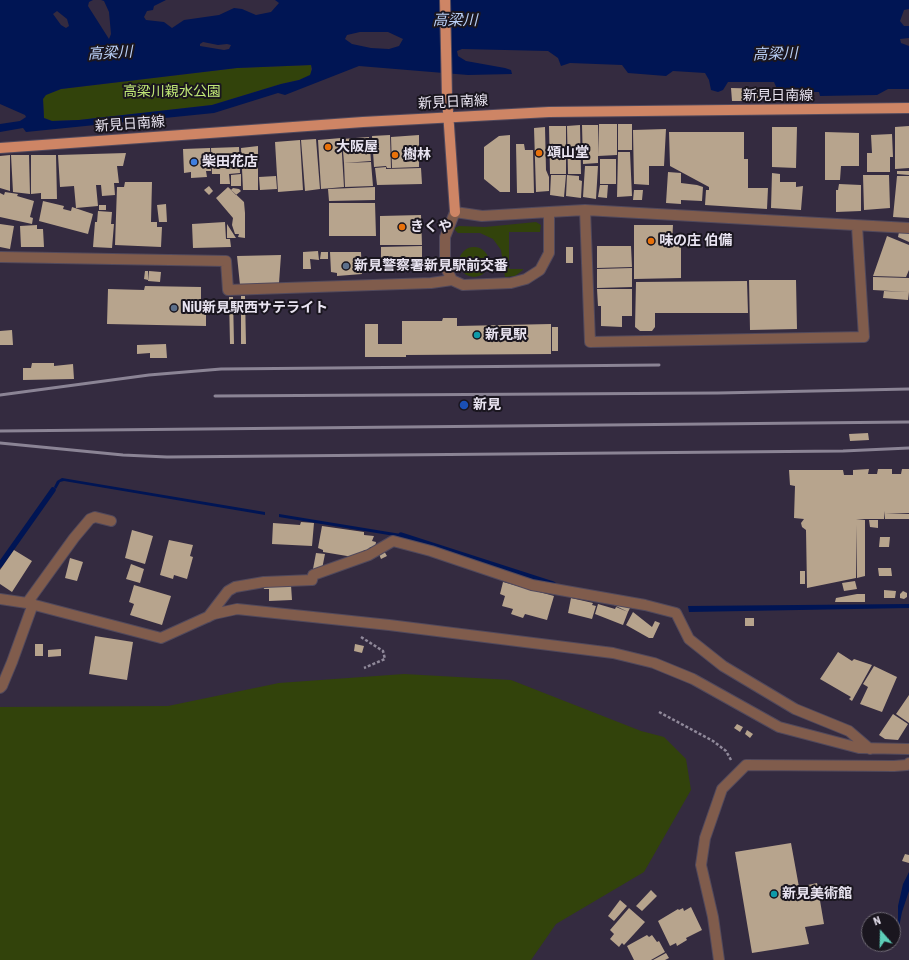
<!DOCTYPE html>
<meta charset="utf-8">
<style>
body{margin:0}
#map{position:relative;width:909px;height:960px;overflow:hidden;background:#342b40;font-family:"Roboto Condensed",sans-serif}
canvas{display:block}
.north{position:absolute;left:861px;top:912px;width:40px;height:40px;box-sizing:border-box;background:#1a161f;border:1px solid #6d6873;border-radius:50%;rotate:340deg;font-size:11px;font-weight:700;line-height:16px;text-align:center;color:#e9e4f1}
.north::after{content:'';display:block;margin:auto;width:14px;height:18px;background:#5dceb8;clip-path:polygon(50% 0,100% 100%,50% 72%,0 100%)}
</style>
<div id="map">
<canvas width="909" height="960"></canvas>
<div class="north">N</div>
</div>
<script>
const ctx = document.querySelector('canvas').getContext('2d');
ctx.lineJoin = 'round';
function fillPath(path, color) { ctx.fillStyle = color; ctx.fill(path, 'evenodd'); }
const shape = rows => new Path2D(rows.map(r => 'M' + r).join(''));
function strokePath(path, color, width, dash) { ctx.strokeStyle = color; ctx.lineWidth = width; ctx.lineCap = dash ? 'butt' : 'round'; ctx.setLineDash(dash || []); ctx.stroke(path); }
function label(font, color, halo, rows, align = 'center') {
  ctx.font = font + ' "Roboto Condensed","Noto Sans JP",sans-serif'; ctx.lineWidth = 4; ctx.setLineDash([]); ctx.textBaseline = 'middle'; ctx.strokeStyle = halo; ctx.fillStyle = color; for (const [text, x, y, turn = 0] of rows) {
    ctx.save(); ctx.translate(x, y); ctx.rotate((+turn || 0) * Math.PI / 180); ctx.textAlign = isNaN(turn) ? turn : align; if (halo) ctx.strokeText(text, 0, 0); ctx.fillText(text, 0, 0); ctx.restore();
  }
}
fillPath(shape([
 [311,65,311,75,299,80,281,84,212,105,79,120,52,121,44,118,43,99,45,95,61,89,237,68],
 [536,222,541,225,540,232,509,232,509,269,523,269,523,270,515,276,505,277,501,250,493,239,480,233,458,233,455,230,455,228,459,226,485,227],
 '459 262a15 15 0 1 1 30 0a15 15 0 1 1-30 0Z',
 [404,674,511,680,641,731,664,737,686,759,691,790,644,872,556,924,531,960,0,960,0,707,168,706,279,683]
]), '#32430b');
fillPath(shape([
 [0,0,93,0,89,2,88,6,109,39,111,34,109,12,104,1,101,0,166,0,154,6,153,10,147,11,144,17,146,20,164,22,172,28,184,20,219,15,234,8,242,9,256,15,271,12,279,3,275,0,909,0,909,9,904,10,900,21,904,26,909,26,909,38,900,39,901,43,909,46,909,89,888,89,877,95,820,96,819,92,790,92,777,89,774,82,728,82,723,90,718,92,711,90,709,80,705,73,673,71,666,76,628,73,622,65,570,63,561,66,558,58,548,51,462,49,457,51,458,56,466,61,505,68,511,70,512,74,468,75,359,66,285,95,278,93,214,113,26,132,23,128,0,132,0,124,20,121,26,117,25,115,0,104],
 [57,11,67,19,69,26,66,28,61,25,53,14],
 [360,32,388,32,403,39,399,46,389,49,371,48,352,44,345,39,347,35],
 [203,42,218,45,227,44,231,45,229,49,224,50,200,46,200,44],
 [311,65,312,69,310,75,299,80,281,84,212,105,79,120,52,121,44,118,43,99,46,95,61,89,237,68],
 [62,478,265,512,265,515,64,481,60,482,56,489,54,487,57,481],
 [279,514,407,535,407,538,279,517],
 [909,604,909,608,689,612,688,606],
 [909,872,909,891,902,912,898,932,893,944,898,925,898,906,903,884]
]), '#001554');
strokePath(shape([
 [401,535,553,584],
 [0,565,53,490]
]), '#001554', 5.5);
fillPath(shape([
 [731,88,769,89,769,101,732,101],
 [599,124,617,124,617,155,598,156],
 [618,124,632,124,632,150,618,150],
 [580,125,581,174,568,174,567,126],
 [582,125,598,125,598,163,583,164],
 [549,126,566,126,566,174,550,174],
 [909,126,909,168,895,169,895,127],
 [545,127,546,170,549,177,549,191,536,192,534,128],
 [772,127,797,127,796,168,772,167],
 [666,129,664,166,649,166,649,185,634,184,633,130],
 [669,132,744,132,744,159,748,159,748,188,768,188,767,209,705,205,706,190,709,190,709,187,670,166],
 [825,132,859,133,859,166,841,166,840,180,825,180],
 [892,134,893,157,890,157,890,172,867,172,867,153,872,153,871,135],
 [390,135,391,168,387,168,386,166,374,167,372,136],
 [419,135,419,167,392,168,391,137],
 [510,135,510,192,500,192,484,179,484,147,499,136],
 [369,137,371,161,344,163,342,139],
 [341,138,344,187,321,189,318,140],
 [316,139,320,189,305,191,301,140],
 [300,140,303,190,278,192,275,142],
 [516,144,524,144,525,150,533,150,534,193,517,193],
 [258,146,258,190,243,190,241,148],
 [239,147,240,173,229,174,230,184,220,184,220,174,212,174,211,148],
 [210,148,211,171,206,171,207,177,191,178,191,172,184,173,183,149],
 [618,152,630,152,632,196,617,197],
 [126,153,123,166,117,166,119,183,114,183,115,195,102,196,101,185,96,185,98,206,76,208,74,186,60,187,58,155],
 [10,155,10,191,0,188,0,156],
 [11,155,29,155,30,194,13,192],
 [31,155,56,155,57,199,41,199,41,193,31,194],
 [600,159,616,159,616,184,600,184],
 [371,162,373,186,345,187,344,163],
 [585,166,598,166,596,199,583,197],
 [386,167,386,169,421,168,422,184,377,185,375,168],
 [897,171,909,171,909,175,897,174],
 [668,172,681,173,681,183,697,185,703,187,702,201,681,200,681,204,666,203],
 [772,173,780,174,780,182,796,182,796,187,803,186,801,210,771,208],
 [241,174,241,186,231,186,231,175],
 [551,175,566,175,564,197,550,195],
 [567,175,579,176,579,180,582,181,581,198,566,196],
 [863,175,889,175,890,208,864,210],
 [276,176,277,189,260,190,259,177],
 [897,176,909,176,909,218,893,217],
 [125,182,152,182,151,222,157,222,157,227,162,227,161,247,115,245,117,187,124,187],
 [839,184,861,185,861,211,836,212,836,190,838,190],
 [600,185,608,185,607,198,598,197],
 [209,186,213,191,209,195,204,190],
 [228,187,244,202,245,213,245,238,238,237,239,234,235,234,232,225,233,218,216,198],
 [375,187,375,200,329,201,328,189],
 [233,188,239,189,241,191,236,195,231,190],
 [634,190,643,190,642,200,633,200],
 [5,192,18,194,17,196,34,201,30,217,33,218,32,224,0,217,0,193,4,195],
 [43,201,64,206,63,209,71,211,72,207,93,214,88,234,39,221],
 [329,203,375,203,376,236,329,236],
 [166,204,167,222,159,222,157,205],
 [99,205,106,205,106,210,99,210],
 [98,211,112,212,111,224,114,224,112,248,93,247,95,222,97,222],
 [421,215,422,245,380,245,380,216],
 [225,222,226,239,230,239,231,247,193,248,192,224],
 [0,224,14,226,10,249,0,247],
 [227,224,236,238,227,238],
 [37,225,37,229,43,229,44,247,21,247,20,226],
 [634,225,673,225,672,243,681,243,681,278,634,279],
 [899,232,909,233,909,242,898,237],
 [887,236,909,245,909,270,906,277,873,276],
 [422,246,422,270,381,271,381,247],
 [597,246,631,246,632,267,597,268],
 [566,247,573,247,573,263,566,263],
 [318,251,319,260,310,259,311,269,303,269,303,252],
 [321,252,328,252,328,259,320,259],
 [330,252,361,252,362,274,337,276,337,273,331,272],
 [281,255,279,283,240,285,237,256],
 [632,268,632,287,597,288,597,269],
 [145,271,148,271,148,280,144,279],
 [149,271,161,272,160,282,148,281],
 [873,277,909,278,909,292,873,290],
 [749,280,796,280,797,329,750,330],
 [747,281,748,313,655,313,655,327,652,331,640,331,635,327,636,282],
 [145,286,201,287,201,306,206,306,206,326,107,324,108,289,144,290],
 [597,289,632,289,632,316,622,316,622,327,601,326,601,306,598,306],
 [884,291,909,292,908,300,883,298],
 [241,296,245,296,246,344,241,344],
 [229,297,233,297,234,344,230,344],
 [443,318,457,318,457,326,551,324,551,354,406,355,406,357,365,357,365,324,378,324,378,344,402,344,402,321,442,321],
 [552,327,558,327,558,351,552,351],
 [12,330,13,345,0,345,0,331],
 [166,344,167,358,150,358,150,353,137,354,137,345],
 [32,363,54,363,54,366,73,364,74,379,23,380,23,368,31,368],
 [868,433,869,440,850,441,849,434],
 [869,469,868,474,877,474,878,469,892,469,892,474,901,474,902,469,909,469,909,513,885,514,885,511,884,519,856,519,865,520,865,576,857,578,856,525,856,578,807,588,806,530,802,527,801,523,804,519,794,518,795,486,790,485,789,470,843,470,844,475,853,475,853,470],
 [885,514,909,514,909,519,885,519],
 [869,520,878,520,878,528,870,527],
 [301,522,314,523,312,546,272,544,273,523,300,525],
 [322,526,364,532,364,535,374,536,372,541,376,542,375,548,370,547,369,551,365,550,351,558,347,556,323,552,323,550,318,548],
 [132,530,153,536,145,564,125,558],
 [880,537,890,537,889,547,879,547],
 [169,540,193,545,190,556,193,557,187,579,174,575,173,579,160,575],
 [14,550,32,561,12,592,0,584,0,570],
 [384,551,387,556,381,559,379,554],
 [316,553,325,554,322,569,313,569],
 [70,558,83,562,77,581,65,578],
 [131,564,144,569,140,583,126,579],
 [878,568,891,568,892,576,879,576],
 [800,571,805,571,805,584,800,584],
 [855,581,857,589,844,591,842,583],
 [503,582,554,596,547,620,525,614,523,618,511,614,513,609,502,606,505,596,500,594],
 [134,585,171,596,162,625,130,615,134,604,129,602],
 [291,585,292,600,269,601,269,589,264,589,263,586],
 [884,590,896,591,895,598,884,598],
 [903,591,907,593,907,597,904,599,900,598,900,594],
 [857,594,865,594,865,602,835,602,836,598],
 [571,598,593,603,592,605,596,606,592,619,568,613],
 [598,604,615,609,616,607,628,612,623,625,595,614],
 [614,605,631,606,628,612],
 [633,612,652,627,655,621,660,623,653,638,649,638,626,625],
 [745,618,754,618,754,626,745,626],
 [95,636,133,642,127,680,89,674],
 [35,644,43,644,43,656,35,656],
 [355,644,364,646,362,653,354,651],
 [61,649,61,656,48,657,48,650],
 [838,652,852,661,854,659,872,665,852,701,849,699,851,697,820,679],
 [874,666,897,677,882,712,860,704,868,687,863,684],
 [909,695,909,723,896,714],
 [893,714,908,724,898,740,885,739,879,735],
 [737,724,743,727,740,732,734,728],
 [747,730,753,734,750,738,745,734],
 [791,843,799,887,817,883,824,924,805,927,809,944,752,953,735,852],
 [905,854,909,855,909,863,902,861],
 [651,890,657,896,642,911,636,906],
 [620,900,627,906,614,921,608,916],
 [691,907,702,930,686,938,687,940,677,946,676,943,670,946,658,921,678,909,679,910,683,908,684,911],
 [629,908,645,922,624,945,622,943,619,947,610,939,614,934,610,930],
 [647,935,649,937,652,935,657,942,659,941,665,952,651,960,634,960,627,946],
 [666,953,669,958,665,960,653,960]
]), '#b7a48d');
const minor = shape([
 [585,210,590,342,864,337,857,226],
 [549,212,549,253,540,270,526,279,511,283,463,285,452,280,445,266,445,237,455,212,482,216,549,212,585,210,909,228],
 [0,257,226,261,228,290,431,283,452,280],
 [0,599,27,603,161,638,214,614,237,609,389,625,613,653,654,663,693,679,779,727,859,748,909,749],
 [27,603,74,538,90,519,95,517,111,521],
 [208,617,228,591,235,587,264,582,312,580,313,575,369,555,393,541,431,551,532,585,645,605,676,613,689,639,723,666,795,709,849,731,870,749],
 [0,688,2,686,12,662,33,604],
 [719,960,713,917,701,865,705,838,722,789,746,765,894,766,907,765,909,763]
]);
const major = shape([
 [445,0,447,97,455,212],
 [0,148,363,122,549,112,909,108]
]);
strokePath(minor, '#51495c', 12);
strokePath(major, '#51495c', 12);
strokePath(shape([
 [361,637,383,651,385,659,364,668],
 [659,712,713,741,726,751,731,760]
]), '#90899a', 2.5, [3, 2]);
strokePath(minor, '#805c4c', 10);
strokePath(major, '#ce8565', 10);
strokePath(shape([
 [0,395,149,375,221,369,659,365],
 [215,396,718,393,909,389],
 [0,431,909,422],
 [0,443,123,455,167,457,843,451,909,448]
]), '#8b8495', 3);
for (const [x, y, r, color] of [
 [328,147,4,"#e8710a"],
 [539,153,4,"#e8710a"],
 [395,155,4,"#e8710a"],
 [194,162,4,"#3f7fe0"],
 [402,227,4,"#e8710a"],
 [651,241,4,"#e8710a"],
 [346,266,4,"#5c6f8a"],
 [174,308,4,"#5c6f8a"],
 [477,335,4,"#0f9aa8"],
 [464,405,5,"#1a4fb4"],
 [774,894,4,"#0f9aa8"]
]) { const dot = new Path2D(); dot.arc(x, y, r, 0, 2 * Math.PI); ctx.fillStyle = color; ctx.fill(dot); strokePath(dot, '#1a161f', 1.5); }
label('14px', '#c0e876', '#1a161f', [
 ["高梁川親水公園",172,92]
]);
label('14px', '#e9e4f1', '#1a161f', [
 ["新見日南線",778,96],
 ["新見日南線",453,103,-3],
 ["新見日南線",130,125,-4]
]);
label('bold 14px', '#e9e4f1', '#1a161f', [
 ["大阪屋",336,147],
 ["頌山堂",547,153],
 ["樹林",403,155],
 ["柴田花店",202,162],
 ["きくや",410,227],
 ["味の庄 伯備",659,241],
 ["新見警察署新見駅前交番",354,266],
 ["NiU新見駅西サテライト",182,308],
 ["新見駅",485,335],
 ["新見",473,405],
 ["新見美術館",782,894]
], 'left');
label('italic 15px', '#bad0f7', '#1a161f', [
 ["高梁川",455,21],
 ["高梁川",110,54,-3],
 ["高梁川",775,55,-2]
]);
</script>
